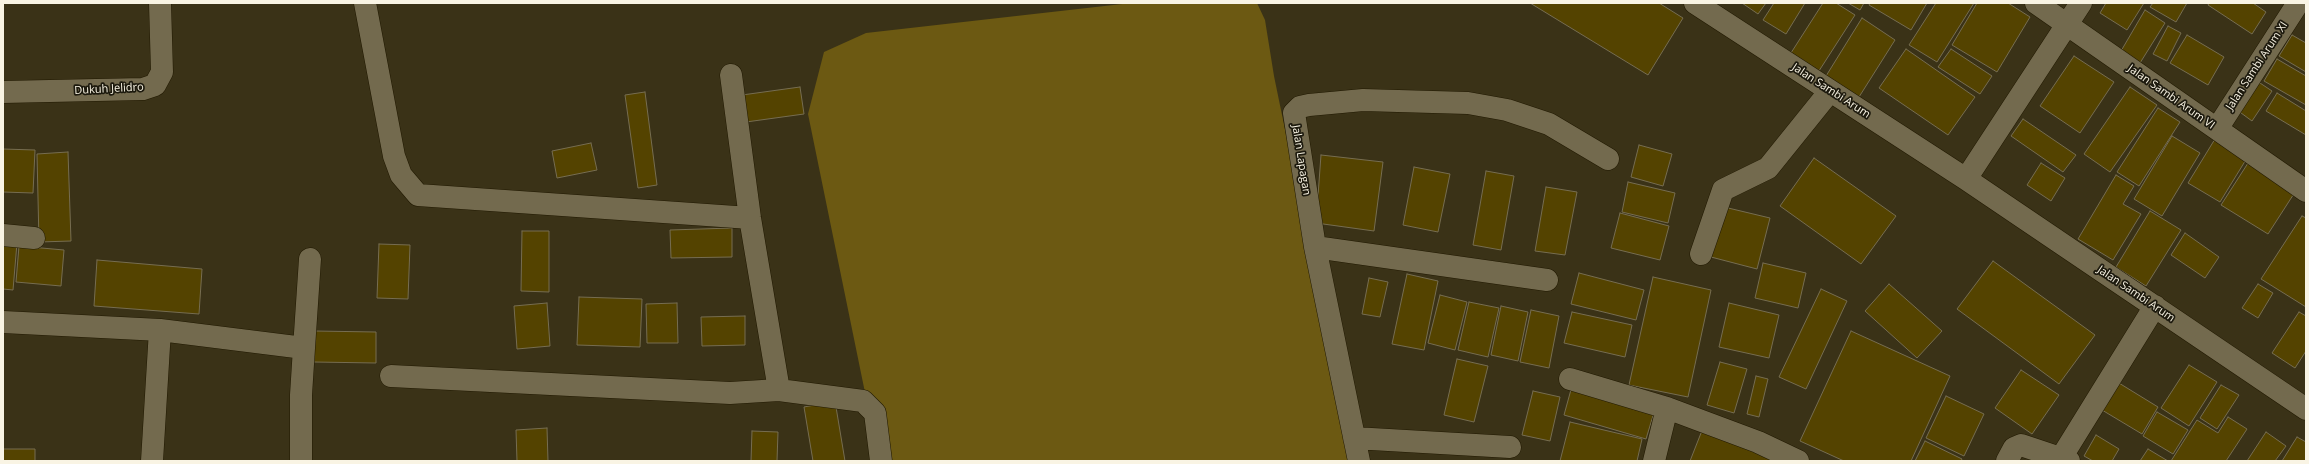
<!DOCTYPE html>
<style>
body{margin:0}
#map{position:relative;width:2309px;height:464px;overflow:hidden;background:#3a3217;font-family:"Open Sans",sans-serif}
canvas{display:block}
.frame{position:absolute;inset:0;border:4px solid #f9f4e4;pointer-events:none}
</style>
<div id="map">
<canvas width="2309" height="464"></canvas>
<div class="frame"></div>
</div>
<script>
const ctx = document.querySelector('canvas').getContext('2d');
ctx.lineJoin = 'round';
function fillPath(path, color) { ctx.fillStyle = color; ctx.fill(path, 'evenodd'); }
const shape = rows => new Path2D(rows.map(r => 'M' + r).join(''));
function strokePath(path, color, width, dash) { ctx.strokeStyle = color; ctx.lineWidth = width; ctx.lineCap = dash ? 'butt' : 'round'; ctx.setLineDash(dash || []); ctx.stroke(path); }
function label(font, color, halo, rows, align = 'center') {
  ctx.font = font + ' "Open Sans",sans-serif'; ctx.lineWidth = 3.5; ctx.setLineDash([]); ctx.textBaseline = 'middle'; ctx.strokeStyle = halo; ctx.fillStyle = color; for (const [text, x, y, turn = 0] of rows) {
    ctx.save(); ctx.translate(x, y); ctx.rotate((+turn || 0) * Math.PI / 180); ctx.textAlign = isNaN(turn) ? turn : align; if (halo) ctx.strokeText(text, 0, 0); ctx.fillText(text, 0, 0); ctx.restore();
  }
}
fillPath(shape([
 [1131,3,1257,3,1265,20,1274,76,1353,461,879,461,808,114,824,52,866,33]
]), '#6c5912');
const building = shape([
 [1530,3,1659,3,1683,18,1648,75,1530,3],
 [1742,3,1766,3,1758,14,1742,3],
 [1774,3,1805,3,1786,34,1763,20,1774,3],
 [1823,3,1836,3,1855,15,1817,74,1789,56,1823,3],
 [1848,3,1864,3,1860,10,1848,3],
 [1870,3,1927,3,1911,30,1869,5,1870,3],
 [1936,3,1974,3,1937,62,1909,45,1936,3],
 [1977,3,2008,3,2030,17,1997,72,1952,45,1977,3],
 [2106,3,2144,3,2127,30,2100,13,2106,3],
 [2153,3,2187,3,2176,22,2150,7,2153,3],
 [2209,3,2253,3,2266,12,2252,34,2208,5,2209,3],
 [2145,10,2165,23,2140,63,2121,51,2145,10],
 [1862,18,1895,40,1859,97,1826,76,1862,18],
 [2168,26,2181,33,2167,61,2153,54,2168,26],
 [2187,35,2224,57,2208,85,2170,63,2187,35],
 [2292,35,2306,43,2306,72,2279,56,2292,35],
 [1906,49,1975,97,1948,135,1879,88,1906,49],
 [1951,49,1992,76,1980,94,1938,67,1951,49],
 [2074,56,2114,82,2080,133,2040,106,2074,56],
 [2277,59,2306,76,2306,105,2264,81,2277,59],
 [2257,81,2272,91,2252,121,2237,110,2257,81],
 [800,87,804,114,746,122,742,95,800,87],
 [2130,87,2157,105,2110,172,2084,154,2130,87],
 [645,92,657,185,638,188,625,95,645,92],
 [2277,93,2306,111,2306,135,2266,111,2277,93],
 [2158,108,2180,122,2139,186,2117,172,2158,108],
 [2023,119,2076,155,2063,172,2011,136,2023,119],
 [2172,136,2200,153,2162,216,2134,199,2172,136],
 [2215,139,2247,158,2220,202,2188,183,2215,139],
 [591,143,597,170,557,178,552,151,591,143],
 [1639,145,1672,154,1663,186,1631,177,1639,145],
 [3,149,35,150,33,193,3,192,3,149],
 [68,152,71,241,39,242,37,154,68,152],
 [1321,155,1383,162,1374,231,1316,223,1321,155],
 [1814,158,1896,216,1861,264,1780,206,1814,158],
 [2250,160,2297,189,2268,234,2221,205,2250,160],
 [2041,163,2065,178,2051,201,2027,185,2041,163],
 [1414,167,1450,174,1438,232,1403,225,1414,167],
 [1486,171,1514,176,1501,250,1473,245,1486,171],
 [2116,175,2134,186,2123,204,2141,214,2113,260,2078,239,2116,175],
 [1628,182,1675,193,1668,223,1622,212,1628,182],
 [1546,187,1577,192,1565,255,1535,251,1546,187],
 [1724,207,1770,218,1757,269,1711,257,1724,207],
 [2150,211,2181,230,2146,286,2116,267,2150,211],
 [1620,213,1669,226,1660,260,1611,248,1620,213],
 [2302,216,2306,218,2306,307,2261,279,2302,216],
 [732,228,732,257,671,258,670,230,732,228],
 [522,231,549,231,549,292,521,291,522,231],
 [2185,233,2219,257,2205,278,2171,255,2185,233],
 [3,242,17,243,13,290,3,289,3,242],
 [379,244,410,245,408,299,377,298,379,244],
 [19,246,64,250,61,286,16,282,19,246],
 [97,260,202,269,199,314,94,306,97,260],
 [1993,261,2095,335,2059,384,1957,309,1993,261],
 [1763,263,1806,273,1798,308,1755,298,1763,263],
 [1579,273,1644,290,1636,320,1571,304,1579,273],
 [1407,274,1438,281,1424,350,1392,344,1407,274],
 [1653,277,1711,290,1688,397,1629,385,1653,277],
 [1369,278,1388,282,1380,317,1362,314,1369,278],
 [1889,284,1942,331,1917,358,1865,311,1889,284],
 [2258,284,2273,293,2258,318,2242,308,2258,284],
 [1821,289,1847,301,1806,389,1779,377,1821,289],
 [1440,295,1467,302,1455,350,1428,343,1440,295],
 [579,297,642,299,640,347,577,345,579,297],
 [1469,302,1499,308,1488,357,1458,350,1469,302],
 [547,303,550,346,517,349,514,306,547,303],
 [677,303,678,343,647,343,646,304,677,303],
 [1729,303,1779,315,1769,358,1719,347,1729,303],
 [1501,306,1528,312,1518,361,1491,355,1501,306],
 [1531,310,1559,316,1549,368,1520,362,1531,310],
 [1572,312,1632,325,1625,357,1564,343,1572,312],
 [2299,312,2306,316,2306,351,2295,368,2272,353,2299,312],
 [745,316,745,345,702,346,701,317,745,316],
 [314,331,376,332,376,363,314,362,314,331],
 [1851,331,1950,376,1911,461,1844,461,1800,441,1851,331],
 [1457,359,1488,366,1474,422,1444,415,1457,359],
 [1720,362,1747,369,1734,413,1707,405,1720,362],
 [2189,365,2217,382,2189,426,2161,408,2189,365],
 [2021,370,2059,395,2032,434,1995,408,2021,370],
 [1756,376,1768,379,1759,417,1747,414,1756,376],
 [2114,380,2158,407,2142,434,2097,407,2114,380],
 [2221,385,2239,395,2217,429,2200,418,2221,385],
 [1572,386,1655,409,1646,439,1564,415,1572,386],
 [1533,391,1560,397,1550,441,1522,435,1533,391],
 [1946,396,1984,414,1964,456,1926,438,1946,396],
 [835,401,845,461,813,461,804,407,835,401],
 [2157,412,2188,430,2173,454,2143,436,2157,412],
 [2228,417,2247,429,2226,461,2171,461,2197,420,2218,433,2228,417],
 [1570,422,1642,439,1637,461,1560,461,1570,422],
 [547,428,548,461,517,461,516,430,547,428],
 [1703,428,1778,461,1690,461,1703,428],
 [752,431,778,432,777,461,751,461,752,431],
 [2266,432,2286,446,2275,461,2247,461,2266,432],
 [2096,435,2119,449,2112,461,2093,461,2084,456,2096,435],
 [2297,437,2306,442,2306,461,2282,461,2297,437],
 [1925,441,1962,459,1961,461,1915,461,1925,441],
 [3,449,35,449,35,461,3,461,3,449],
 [2148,449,2168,461,2140,461,2148,449]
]);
fillPath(building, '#544300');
strokePath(building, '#766d51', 1);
const street = shape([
 [365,3,394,156,401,175,418,195,750,218],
 [1695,3,1966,179,2306,409],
 [2036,3,2306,191],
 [731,75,750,218,779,390],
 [3,92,143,89,155,85,162,72,160,3],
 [2217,129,2298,3],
 [1966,179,2081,3],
 [3,235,34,238],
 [1315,247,1547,280],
 [1701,254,1723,190,1768,168,1830,91],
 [3,322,160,330,304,348,310,259],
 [391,376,730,393,779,390,863,401,875,413,881,461],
 [1570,379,1667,408,1758,442,1798,461],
 [1354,438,1510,447],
 [2061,458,2155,306],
 [152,461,160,330],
 [301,461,301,395,304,348],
 [1359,461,1315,247,1294,113,1300,107,1309,105,1363,100,1468,103,1507,110,1549,124,1608,159],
 [1654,461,1667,408],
 [2007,461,2014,448,2021,445,2069,461]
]);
strokePath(street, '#211901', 23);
strokePath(street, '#736a4e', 22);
label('11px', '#f9f4e4', '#1d1a0e', [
 ["Jalan Sambi Arum XI",2257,66,-57],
 ["Dukuh Jelidro",109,89,-3],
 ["Jalan Sambi Arum",1831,91,33],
 ["Jalan Sambi Arum VI",2171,97,35],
 ["Jalan Lapagan",1301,160,81],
 ["Jalan Sambi Arum",2136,294,34]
]);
</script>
